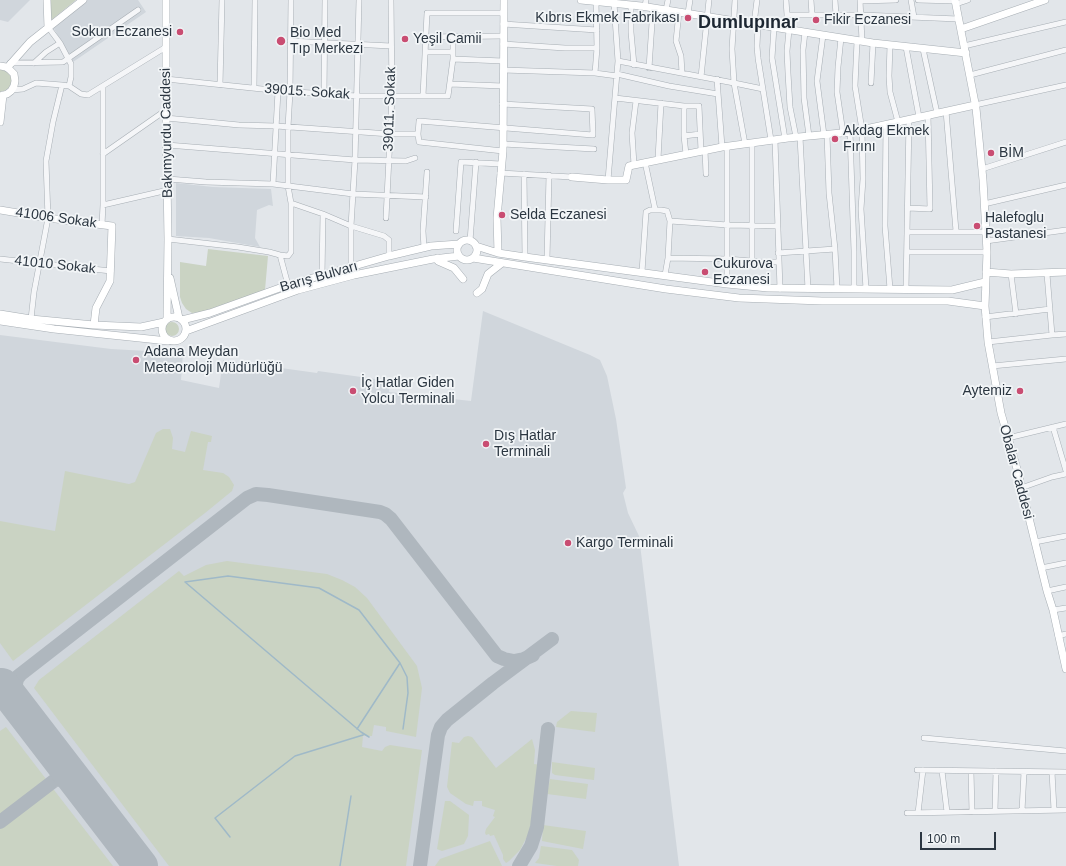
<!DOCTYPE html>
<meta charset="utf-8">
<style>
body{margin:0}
#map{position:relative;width:1066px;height:866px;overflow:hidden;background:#e2e6ea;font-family:Arial,sans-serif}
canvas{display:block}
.scale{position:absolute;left:920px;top:832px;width:76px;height:18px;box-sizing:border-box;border:2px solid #2b3641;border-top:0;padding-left:5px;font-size:12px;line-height:14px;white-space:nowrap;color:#2b3641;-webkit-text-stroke:3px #f2f5f7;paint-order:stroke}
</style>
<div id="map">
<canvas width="1066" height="866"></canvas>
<div class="scale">100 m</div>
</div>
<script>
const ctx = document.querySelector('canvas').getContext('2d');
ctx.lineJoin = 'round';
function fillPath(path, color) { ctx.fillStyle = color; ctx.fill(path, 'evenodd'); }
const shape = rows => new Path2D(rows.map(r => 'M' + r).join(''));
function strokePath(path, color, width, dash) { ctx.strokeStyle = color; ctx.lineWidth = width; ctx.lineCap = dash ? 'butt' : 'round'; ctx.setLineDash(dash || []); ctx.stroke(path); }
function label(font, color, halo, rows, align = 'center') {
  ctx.font = font + ' Arial,sans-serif'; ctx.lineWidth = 3.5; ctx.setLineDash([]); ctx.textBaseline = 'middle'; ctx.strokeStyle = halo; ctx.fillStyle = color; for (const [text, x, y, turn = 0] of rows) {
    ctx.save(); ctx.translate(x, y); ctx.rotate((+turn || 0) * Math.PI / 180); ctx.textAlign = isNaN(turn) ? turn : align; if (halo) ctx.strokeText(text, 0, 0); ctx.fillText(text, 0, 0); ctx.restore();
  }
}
fillPath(shape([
 [0,0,30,0,8,22,0,20],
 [84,0,138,0,146,12,73,62,53,27],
 [176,183,213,187,271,189,273,206,269,205,257,210,255,238,260,247,209,238,176,236],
 [483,311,590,355,600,360,607,376,616,419,626,488,623,493,628,513,639,536,679,866,0,866,0,335,111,349,183,353,181,380,219,388,223,360,317,373,318,371,390,381,389,392,471,401]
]), '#d0d6dc');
fillPath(shape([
 [51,0,76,0,49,22,49,9],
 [0,68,9,73,12,81,9,88,2,92,0,92],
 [208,249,268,256,265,290,202,312,192,313,186,309,182,303,180,297,180,262,206,266],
 '165 329a7 7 0 1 1 14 0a7 7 0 1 1-14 0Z',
 [163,429,170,429,173,438,172,449,185,452,191,431,212,436,211,442,208,442,203,470,223,473,229,477,234,485,232,491,205,513,13,661,0,643,0,521,55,531,65,471,129,484,135,482,156,433],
 [227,561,327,574,342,580,355,587,367,598,417,666,422,688,416,737,386,731,386,727,374,725,372,736,363,736,362,747,382,751,385,747,390,745,422,750,406,866,169,866,34,688,39,680,179,571,184,576,206,565],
 [571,711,597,713,595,732,556,727,557,722],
 [6,727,46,779,43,786,0,818,0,731],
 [468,736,472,737,496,768,532,739,535,750,534,764,541,765,530,831,520,850,509,861,506,863,503,859,503,855,494,835,490,836,489,834,486,835,485,833,486,829,495,817,493,816,495,810,482,806,482,801,474,801,473,806,466,804,450,793,447,787,452,742,459,743,464,737],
 [552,762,595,768,594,780,555,775,552,773],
 [550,779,588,784,586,799,547,794],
 [47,790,54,790,113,866,0,866,0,825],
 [445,801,450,801,469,815,468,836,464,844,442,851,437,849],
 [543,825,586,831,583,849,542,841],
 [490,841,502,866,435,866,440,859],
 [541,846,572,850,579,860,578,866,557,866,535,863,539,858]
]), '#cad3c3');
strokePath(shape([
 [357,729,400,663,407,677,408,693,403,729],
 [369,737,361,732,185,582,228,576,319,588,359,610,400,663],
 [230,837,215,818,295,756,363,735],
 [340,866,351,796]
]), '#9fb9c8', 1.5);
strokePath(shape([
 [21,674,247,498,256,494,268,495,380,512,385,514,391,519,497,656,504,659,514,661,524,659,533,655],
 [0,691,21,674,17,679,14,693,20,707,10,698,5,695,0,695],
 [0,822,55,780,65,779,77,783],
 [420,866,438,735,441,727,447,720,493,683,552,639],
 [519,866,531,846,537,827,548,729]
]), '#afb7be', 14);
strokePath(shape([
 [2,685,141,866]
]), '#afb7be', 34);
const street = shape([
 [735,0,732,49,734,83,745,144],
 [811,0,812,15],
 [835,0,836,15],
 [860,0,862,41],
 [911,0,914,17],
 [918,0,955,1],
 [860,1,896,0],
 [956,4,968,0],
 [631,5,631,32,634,65],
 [645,7,646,0],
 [666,10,668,0],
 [679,12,676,41,681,56,682,73],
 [688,13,690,0],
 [787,15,862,15,958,19],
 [503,24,597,30],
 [754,24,757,0],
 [758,25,757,46,758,58,771,140],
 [48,27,60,43,71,64,71,77,69,86],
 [774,27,772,58,785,139],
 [786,29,787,15,786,0],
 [789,30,787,51,788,73,790,107,796,137],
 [805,32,803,50,804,98,809,136],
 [823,35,817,81,824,135],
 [427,37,503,36],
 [841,38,838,67,837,92,843,133],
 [290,41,391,46],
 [857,41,855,86,862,130,863,179,861,209,866,289],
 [503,44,565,48,597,48],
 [890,45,889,76,890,92,898,122],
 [964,46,1066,22],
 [906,47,919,117],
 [923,49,937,113],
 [426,52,453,52],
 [453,59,503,61],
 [618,61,734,83,763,89],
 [10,63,63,62,138,10],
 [34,63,46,52,60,43],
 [649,68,653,8],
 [503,70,595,73,617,76],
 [595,73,597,48,596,2],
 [617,74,669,86,718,94],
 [970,75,1066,50],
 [701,77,709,0],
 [166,79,281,91,357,96,448,96,453,59,453,36],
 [717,79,722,147],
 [871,83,873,43],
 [450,84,503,86],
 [220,85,222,0],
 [254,88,255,0],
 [12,90,23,89,36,83,62,85,69,86,81,94,88,95,166,47],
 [324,94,325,0],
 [423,96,427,13,504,13],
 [615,98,684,106,699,106,701,151],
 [975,105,1066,85],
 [684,106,684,136,686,154],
 [946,111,956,231],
 [166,118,239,125,276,126,390,134,418,134,419,142,503,151],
 [886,124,885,226,890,289],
 [850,132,854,251,854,289],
 [418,134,419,121,593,135,592,109,502,104],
 [827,134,829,193,835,249,837,289],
 [684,136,700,134],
 [800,137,808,289],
 [775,140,780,289],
 [752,143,752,261],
 [503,144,594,149],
 [167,145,355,160,406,161,415,158],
 [705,150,706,174],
 [103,154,166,110],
 [658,159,661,103],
 [645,162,655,209],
 [634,165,632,133,636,101],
 [982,169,1066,142],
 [500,173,572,177],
 [524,174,525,257],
 [168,179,206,182,273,184,353,194,426,197],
 [608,180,618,61,614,3],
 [273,184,278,91],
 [291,203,323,214,351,226,384,236,389,240,389,256],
 [984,204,1066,185],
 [103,205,168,190],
 [908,208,930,209,928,115],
 [386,218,392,96,391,0],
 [670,221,728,225,778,226],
 [102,225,103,205,103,86],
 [456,231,461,162,501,164],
 [908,232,986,232],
 [168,239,238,247,269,252,280,255,288,256,291,252,291,203,288,186,288,127,290,92,291,0],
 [470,241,476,162],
 [986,241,1066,230],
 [424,248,423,231,427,172],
 [907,252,987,252],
 [778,253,835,249],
 [280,255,288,285],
 [668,258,728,259,762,262,778,262],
 [0,259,111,271],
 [547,259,549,175],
 [351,267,351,226,355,160,359,0],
 [642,272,646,212,650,210,661,210,667,211,670,221,668,258,665,275],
 [1011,274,1016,314],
 [322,276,323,214],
 [727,284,727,146],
 [906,289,909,119],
 [985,317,1050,309],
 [31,319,34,292,48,218,46,161,53,122,62,85],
 [1052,335,1066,334],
 [988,342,1052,335,1047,274],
 [992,366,1066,359],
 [1053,427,1066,471],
 [1008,438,1066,424],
 [1021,488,1052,477,1066,474],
 [1035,542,1066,536],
 [1041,568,1066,563],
 [1047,591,1066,587],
 [1053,610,1066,608],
 [1058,636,1066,634],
 [924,738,1066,751],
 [917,770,1066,772],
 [942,771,947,812],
 [971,771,972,812],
 [1052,772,1054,810],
 [995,811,996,771],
 [1022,811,1024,772],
 [907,813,1066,810],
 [918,813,923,770]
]);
const secondary = shape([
 [47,0,48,27],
 [166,0,166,118,168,239,167,319],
 [581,0,641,6,873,43,966,53],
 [955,0,976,108,983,180,987,252,985,306,988,342,1001,413,1017,469,1047,591,1053,610,1066,669],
 [961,29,1045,0],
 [0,66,6,67,10,70,14,74,15,81,14,86,11,91,7,94,0,96],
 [7,68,30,42,83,0],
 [0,122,3,95],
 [572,177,608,180,626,180,629,166,722,147,788,138,852,132,975,105],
 [0,210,48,218,112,226,110,281,96,308,94,325],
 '457 250a10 10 0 1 1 20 0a10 10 0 1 1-20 0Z',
 [476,246,498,253,525,257,727,284,768,288,952,290,985,282],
 [498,253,497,218,503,151,504,0],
 [437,258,438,261,454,268,463,279],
 [473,258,666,289,739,298,822,301,948,301,985,306],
 [986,272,1011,274,1066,272],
 [170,278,179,318],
 [477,293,482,289,488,274,502,263],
 [0,314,31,319,94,325,141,327,164,322],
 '162 329a12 12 0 1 1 24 0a12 12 0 1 1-24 0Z',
 [182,320,210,313,288,285,389,256,431,246,459,244],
 [0,321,54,329,168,341],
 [186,331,298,290,354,275,433,259,459,256]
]);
strokePath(street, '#a7aeb4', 6);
strokePath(secondary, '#a7aeb4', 8);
strokePath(street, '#f5f6f8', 5);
strokePath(secondary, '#fff', 7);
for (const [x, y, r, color] of [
 [688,18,4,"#c94d72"],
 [816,20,4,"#c94d72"],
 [180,32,4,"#c94d72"],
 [405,39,4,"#c94d72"],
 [281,41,5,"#c94d72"],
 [835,139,4,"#c94d72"],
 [991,153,4,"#c94d72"],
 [502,215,4,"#c94d72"],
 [977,226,4,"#c94d72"],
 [705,272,4,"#c94d72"],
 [136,360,4,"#c94d72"],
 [353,391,4,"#c94d72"],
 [1020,391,4,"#c94d72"],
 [486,444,4,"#c94d72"],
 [568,543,4,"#c94d72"]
]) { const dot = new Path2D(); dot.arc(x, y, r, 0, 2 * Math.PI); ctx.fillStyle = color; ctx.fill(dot); strokePath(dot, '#f2f5f7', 1.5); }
label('14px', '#2b3641', '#f2f5f7', [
 ["Kıbrıs Ekmek Fabrikası",680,18,"right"],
 ["Fikir Eczanesi",824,20],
 ["Sokun Eczanesi",172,32,"right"],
 ["Bio Med",290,33],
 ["Tıp Merkezi",290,49],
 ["Yeşil Camii",413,39],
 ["Akdag Ekmek",843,131],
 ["Fırını",843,147],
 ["BİM",999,153],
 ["Selda Eczanesi",510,215],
 ["Halefoglu",985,218],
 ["Pastanesi",985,234],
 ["Cukurova",713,264],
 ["Eczanesi",713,280],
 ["Adana Meydan",144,352],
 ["Meteoroloji Müdürlüğü",144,368],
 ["İç Hatlar Giden",361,383],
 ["Yolcu Terminali",361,399],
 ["Aytemiz",1012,391,"right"],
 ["Dış Hatlar",494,436],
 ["Terminali",494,452],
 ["Kargo Terminali",576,543]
], 'left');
label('14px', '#2b3641', '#f2f5f7', [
 ["39015. Sokak",307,92,4],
 ["39011. Sokak",390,109,-88],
 ["Bakımyurdu Caddesi",167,133,-91],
 ["41006 Sokak",56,218,8],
 ["41010 Sokak",55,265,6],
 ["Barış Bulvarı",319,277,-16],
 ["Obalar Caddesi",1016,472,75]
]);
label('bold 18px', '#1d2732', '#f2f5f7', [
 ["Dumlupınar",748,23]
]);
</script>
